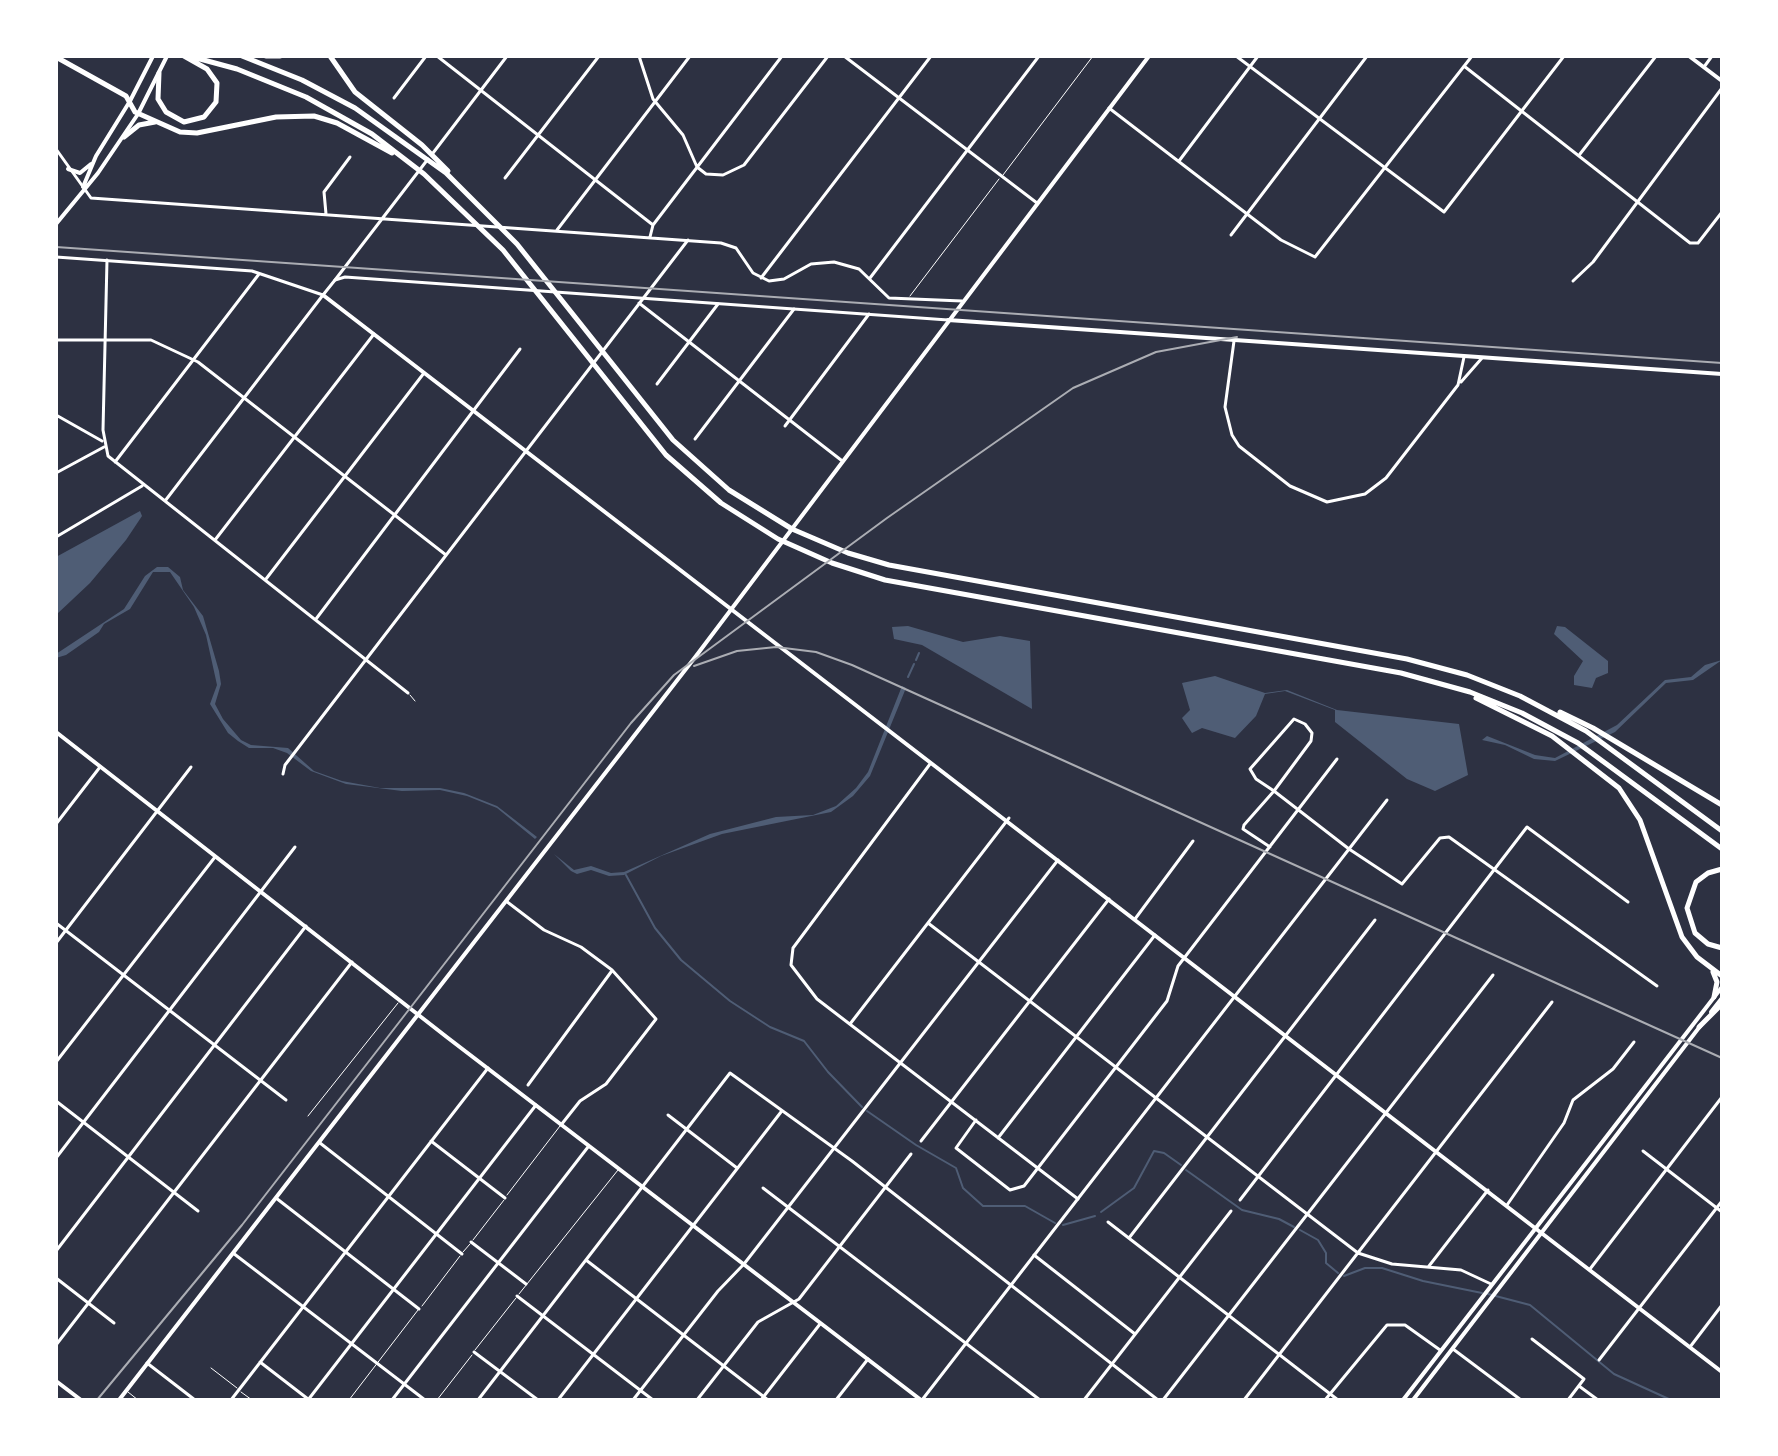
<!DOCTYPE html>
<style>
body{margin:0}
#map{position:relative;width:1778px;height:1456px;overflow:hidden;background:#2d3142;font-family:"Open Sans",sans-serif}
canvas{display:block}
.frame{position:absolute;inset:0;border:58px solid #fff;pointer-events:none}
</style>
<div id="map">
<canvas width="1778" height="1456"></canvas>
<div class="frame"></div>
</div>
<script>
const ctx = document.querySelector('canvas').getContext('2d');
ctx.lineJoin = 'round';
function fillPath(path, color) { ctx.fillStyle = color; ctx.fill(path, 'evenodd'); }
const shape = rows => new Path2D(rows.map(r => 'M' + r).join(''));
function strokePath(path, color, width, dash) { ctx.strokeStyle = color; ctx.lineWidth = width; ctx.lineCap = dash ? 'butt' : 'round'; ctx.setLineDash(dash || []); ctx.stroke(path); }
fillPath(shape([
 [140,511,142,516,126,540,90,583,56,615,56,557],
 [157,567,168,567,180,577,183,590,203,616,219,671,221,684,215,704,223,719,241,740,251,745,288,748,314,771,342,781,380,788,440,788,464,793,497,806,537,837,535,839,497,808,467,796,440,790,402,791,346,784,311,771,287,753,273,748,249,748,238,741,228,733,210,704,217,685,206,635,194,607,170,572,153,572,130,609,104,624,99,632,66,655,56,658,56,654,124,609,145,576],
 [908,626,963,642,1000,636,1030,641,1032,709,922,645,894,639,892,627],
 [1557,626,1565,627,1608,661,1608,673,1596,678,1592,688,1574,685,1574,676,1583,661,1554,634],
 [1722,660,1693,680,1666,683,1615,732,1555,761,1534,759,1505,745,1482,740,1487,736,1535,755,1555,758,1617,725,1665,680,1691,677,1705,665],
 [1215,676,1265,693,1287,690,1337,710,1459,724,1468,775,1435,791,1407,779,1335,722,1335,710,1285,691,1265,694,1256,716,1235,738,1202,728,1192,733,1182,718,1190,710,1182,683],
 [902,686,906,688,870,776,853,796,831,812,722,834,661,856,624,875,609,876,591,870,577,874,571,871,554,854,574,870,591,866,611,873,624,872,710,834,776,817,813,815,836,806,856,788,868,772]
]), '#4f5d75');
strokePath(shape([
 [916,660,919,653],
 [908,677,914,664],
 [626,875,655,928,681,960,730,1001,770,1027,804,1041,828,1072,862,1107],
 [867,1111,916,1145,956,1168,963,1188,983,1206,1025,1206,1055,1223],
 [1186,1170,1242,1210,1279,1219,1294,1227],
 [1101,1212,1134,1188,1154,1151,1164,1153,1181,1165],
 [1063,1225,1095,1216],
 [1300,1230,1318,1240,1326,1253,1326,1263,1338,1273],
 [1344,1276,1365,1268,1382,1268,1423,1281,1482,1293],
 [1488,1294,1530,1305,1614,1374,1671,1400]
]), '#4f5d75', 2);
strokePath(shape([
 [1003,175,1093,56],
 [910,296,999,179],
 [410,695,415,701],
 [308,1116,398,1003],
 [507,1195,560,1126],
 [473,1240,504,1200],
 [463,1252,470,1244],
 [519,1294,618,1170],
 [422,1306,460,1256],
 [475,1350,516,1298],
 [211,1368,237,1388],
 [128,1392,138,1400],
 [241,1392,252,1400],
 [349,1400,418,1310],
 [437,1400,472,1355]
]), '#fff', 1);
strokePath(shape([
 [437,56,653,225,650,237],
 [639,56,653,99,683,135,697,167],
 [1236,56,1444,212,1564,56],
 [1464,66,1690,243,1698,243,1722,212],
 [1704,67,1712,56],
 [394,98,426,56],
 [1109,108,1281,240,1315,257,1472,56],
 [56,149,91,198,721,243,736,248,753,273,769,281,784,279,811,264,834,262,859,269,889,298,962,301],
 [433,153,507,56],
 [1580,154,1656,56],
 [1179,161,1258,56],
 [697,167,706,174,723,175,744,165,828,56],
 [505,178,599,56],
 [326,214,324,192,350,157],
 [653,225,782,56],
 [557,230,690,56],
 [1231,235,1367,56],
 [107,260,103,430,108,456,408,693],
 [761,278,931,56],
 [870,278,1039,56],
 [335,280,428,159],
 [1573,281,1593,262,1722,88],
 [639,303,841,460],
 [56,340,151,340,198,362,446,555],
 [1234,341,1225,407,1232,435,1239,446,1290,486,1327,502,1365,494,1386,478,1458,385,1464,357],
 [1461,382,1482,358],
 [657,384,718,304],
 [56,415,102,441],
 [785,426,869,314],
 [695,439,794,309],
 [115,462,259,274],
 [56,473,104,447],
 [165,501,323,295],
 [56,537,142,486],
 [215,540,374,334],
 [266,579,424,373],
 [316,619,520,349],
 [930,764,793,948,791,965,817,999,1078,1199],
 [283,774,285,765,688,240],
 [1270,847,1243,829,1244,825,1274,791,1311,741,1312,733,1305,724,1294,719,1250,769,1256,779,1274,791,1349,849,1402,884,1440,838,1449,837,1657,986],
 [506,901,544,930,581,947,612,970,656,1019,606,1084,580,1101,561,1125],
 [1135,919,1193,841],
 [56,923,286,1100],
 [928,923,1358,1253,1392,1264,1461,1270,1491,1284],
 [56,943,191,767],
 [1235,996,1387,800],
 [850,1024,1009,818],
 [56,1062,215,857],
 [528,1085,611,972],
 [56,1101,198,1211],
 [668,1115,737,1168],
 [976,1120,956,1148,1010,1190,1024,1186,1167,1001,1178,966,1337,759],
 [998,1138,1155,935],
 [431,1141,505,1198],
 [921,1141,1109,899],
 [320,1143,462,1254],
 [1643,1151,1722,1212],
 [56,1158,295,847],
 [763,1188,1040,1400],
 [276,1198,419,1309],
 [1240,1200,1527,827,1628,902],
 [1507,1205,1564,1123,1573,1100,1613,1069,1634,1042],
 [1108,1222,1338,1400],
 [1129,1238,1375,920],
 [471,1242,526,1284],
 [56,1251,306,926],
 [233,1253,425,1400],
 [1034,1255,1135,1334],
 [586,1260,768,1400],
 [1429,1266,1488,1190],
 [1590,1269,1722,1097],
 [56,1278,114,1323],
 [517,1296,653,1400],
 [1532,1339,1584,1379,1568,1400],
 [56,1345,352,962],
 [1690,1347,1722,1305],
 [1453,1349,1521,1400],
 [474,1352,538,1400],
 [1599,1360,1722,1201],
 [260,1362,308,1399],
 [147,1363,195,1400],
 [1579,1386,1598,1400],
 [231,1400,488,1068],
 [308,1400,536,1105],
 [392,1400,588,1147],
 [478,1400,730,1073,852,1161,1158,1400],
 [558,1400,781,1112],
 [633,1400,718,1291,744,1264,1058,860],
 [697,1400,758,1322,799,1299,911,1154],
 [761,1400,820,1324],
 [836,1400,868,1359],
 [1084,1400,1231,1211],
 [1163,1400,1493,975],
 [1244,1400,1552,1002],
 [1325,1400,1387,1325,1405,1325,1440,1350]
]), '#fff', 3);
strokePath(shape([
 [844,56,1037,203],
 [56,257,252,271,323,295,335,280,345,277,948,320],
 [56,824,100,767],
 [922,1400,1235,996]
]), '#fff', 3);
strokePath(shape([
 [1689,56,1722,81],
 [68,169,80,173,91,164],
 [83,187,96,156,130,101],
 [56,224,98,173,138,114],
 [323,295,1722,1372],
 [948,320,1722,374],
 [56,732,448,1038,921,1400],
 [56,1381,81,1400],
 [119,1400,696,656,1149,56]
]), '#fff', 4);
strokePath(shape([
 [130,101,153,56],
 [138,114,167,56],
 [1711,1012,1722,998],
 [1403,1400,1722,987],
 [1413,1400,1701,1025]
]), '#fff', 4);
strokePath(shape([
 [189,56,237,69,306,97,372,134,424,174,503,250,666,455,721,503,778,539,832,563,885,580,1401,673,1470,692,1522,713,1578,743,1722,849],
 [242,56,302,80,355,108,446,173,517,244,673,440,729,490,792,529,848,553,889,565,1407,659,1467,675,1520,696,1586,731,1722,831],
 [266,56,280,56],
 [330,56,355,92,422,145,448,171],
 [56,57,126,96,135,112,180,132,197,133,276,117,314,116,337,123,392,153],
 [159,73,158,99,166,112,184,122,204,117,216,102,217,83,207,69,184,56],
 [124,137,139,125,155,122],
 [1476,698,1552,736,1619,788,1640,820,1682,937,1697,957,1722,976],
 [1560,712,1593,728,1722,805],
 [1722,869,1708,873,1696,882,1687,908,1695,933,1708,944,1722,948],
 [1713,972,1717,982,1714,997],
 [1699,1027,1722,1004]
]), '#fff', 5);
strokePath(shape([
 [56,247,1722,363],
 [694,666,737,651,776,647,816,652,852,665,1722,1058],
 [97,1400,242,1225,631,723,674,675,887,518,1073,388,1156,352,1237,337]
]), '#abadb3', 2);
</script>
